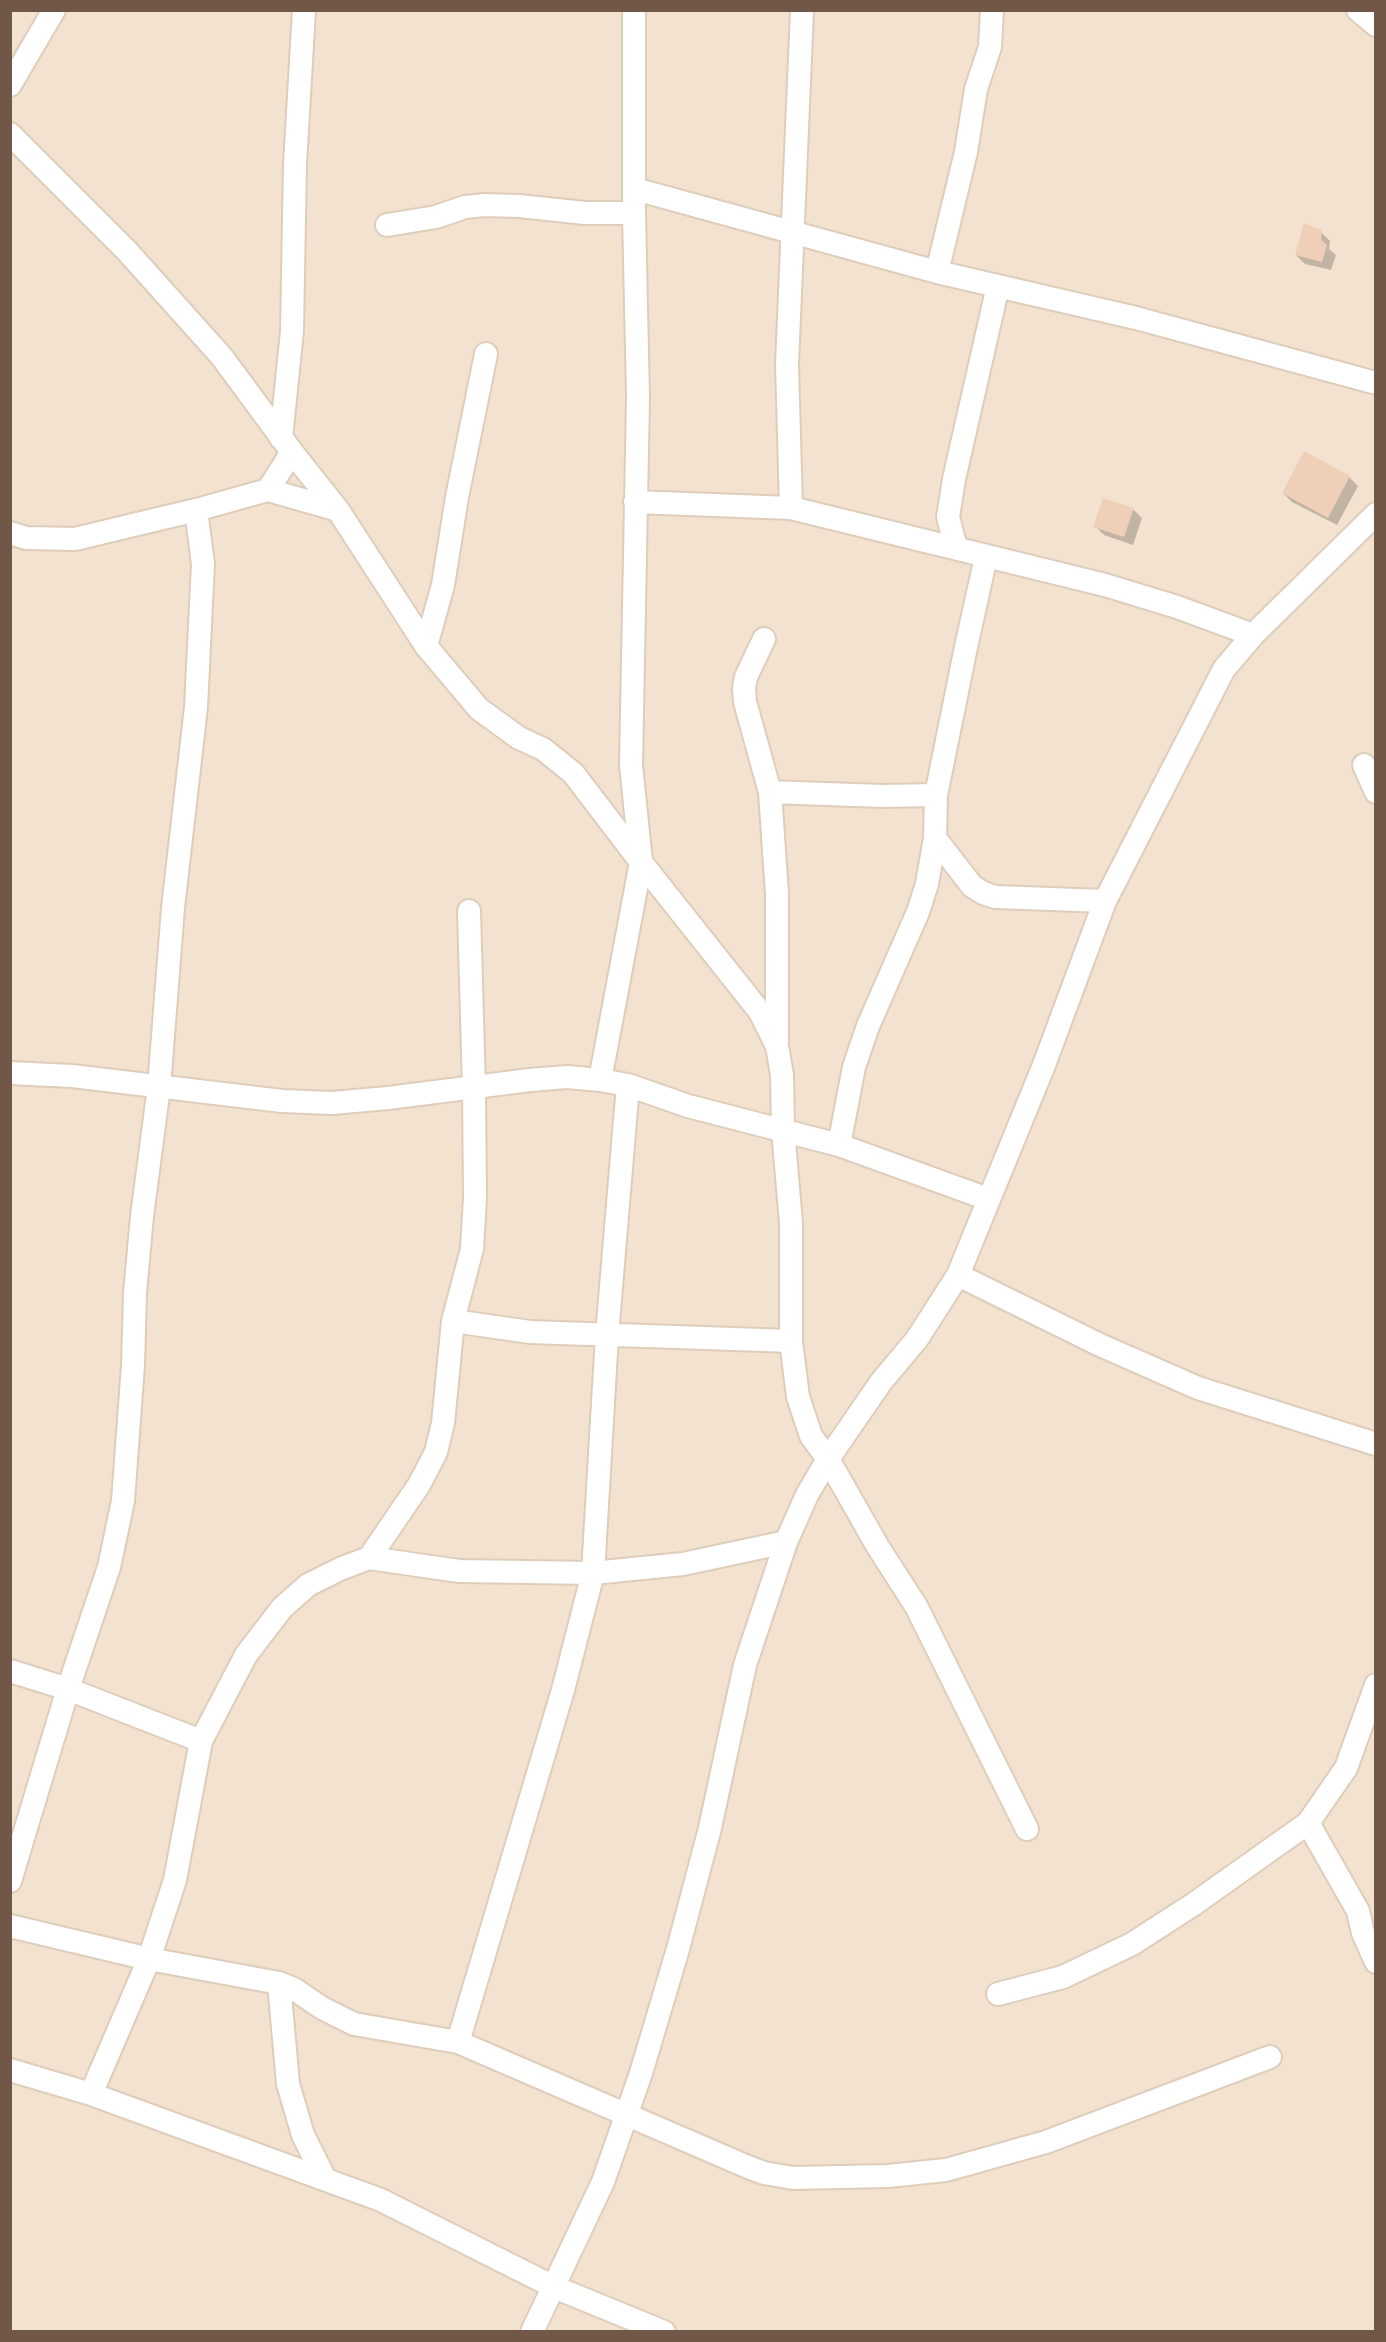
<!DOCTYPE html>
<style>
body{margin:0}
#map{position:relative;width:1386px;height:2342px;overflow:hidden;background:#fbf1e0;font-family:"DejaVu Sans",sans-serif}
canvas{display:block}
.frame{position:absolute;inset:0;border:12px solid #715748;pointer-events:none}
</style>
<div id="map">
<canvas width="1386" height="2342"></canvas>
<div class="frame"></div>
</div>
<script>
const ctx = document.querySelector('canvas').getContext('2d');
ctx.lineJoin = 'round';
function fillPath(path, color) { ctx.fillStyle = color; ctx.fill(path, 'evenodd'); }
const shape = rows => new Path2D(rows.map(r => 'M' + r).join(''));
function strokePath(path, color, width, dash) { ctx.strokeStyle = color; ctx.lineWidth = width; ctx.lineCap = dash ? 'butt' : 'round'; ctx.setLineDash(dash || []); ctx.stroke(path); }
fillPath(shape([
 [11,11,1375,11,1375,2331,11,2331]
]), '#f3e2cf');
fillPath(shape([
 [1321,232,1330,241,1329,249,1336,255,1331,270,1305,264,1296,255],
 [1349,477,1358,486,1337,525,1292,502,1283,493],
 [1133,509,1142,518,1133,545,1104,535,1095,526]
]), '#0003');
fillPath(shape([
 [1304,223,1322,230,1321,240,1327,245,1322,262,1295,255],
 [1304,451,1350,476,1328,518,1282,493],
 [1103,498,1134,508,1124,537,1093,527]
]), '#f0cfb8');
const street = shape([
 [634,10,634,213,638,398,631,765,641,862,760,1012,777,1046,782,1075,783,1130,791,1223,791,1341,798,1397,811,1436,828,1459,878,1547,916,1606,1027,1829],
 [1358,10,1376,25],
 [10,85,54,10],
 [10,134,127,251,222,357,292,452,338,510,426,646,479,709,519,738,543,749,573,773,641,862,600,1080],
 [635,189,937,272,1136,318,1376,383],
 [387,225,436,217,465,207,485,205,519,206,585,213,634,213],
 [937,272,966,152,976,89,990,47,992,10],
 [281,438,292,331,295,164,304,10],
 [268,490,292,452],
 [635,502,791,508,1105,585,1177,607,1253,635],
 [791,508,787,364,802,10],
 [10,533,26,538,75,539,196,510,268,490,338,510],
 [956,548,948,517,954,479,998,286],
 [764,639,746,677,744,688,745,702,770,792,777,894,777,1041],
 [426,646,443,585,457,497,486,354],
 [1364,765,1376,792],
 [770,792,883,796,936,795],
 [935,838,972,886,983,893,995,897,1105,901],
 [10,1073,72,1076,282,1101,332,1103,388,1098,530,1080,567,1077,600,1080,628,1085,688,1106,839,1145,988,1199],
 [839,1145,854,1067,868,1026,918,912,927,884,935,838,936,795,966,647,986,557],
 [958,1275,1100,1345,1198,1388,1376,1444],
 [453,1321,530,1332,791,1341],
 [369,1558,419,1485,436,1452,443,1423,453,1321,472,1249,475,1198,474,1088,469,911],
 [10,1671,68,1689,201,1741],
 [1308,1823,1358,1911,1363,1933,1376,1962],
 [10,1881,68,1689,109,1567,123,1501,133,1365,135,1293,142,1216,159,1087,173,908,196,707,203,564,196,510],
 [10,1926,149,1959,279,1983,294,1989,322,2008,354,2024,458,2042,748,2167,764,2173,793,2178,888,2176,946,2170,1046,2142,1270,2057],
 [279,1983,288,2084,303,2135,325,2179],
 [998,1994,1063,1977,1132,1944,1194,1904,1308,1823,1346,1768,1376,1685],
 [458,2042,563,1690,593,1573,607,1335,628,1085],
 [10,2070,91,2094,381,2200,554,2287,664,2332],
 [91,2094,149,1959,175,1880,201,1741,246,1655,282,1608,308,1585,340,1569,369,1558,459,1571,593,1573,683,1564,786,1542],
 [532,2332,603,2182,641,2073,678,1949,710,1828,745,1665,786,1542,807,1495,828,1459,881,1382,917,1339,958,1275,1044,1065,1105,901,1224,669,1253,635,1376,514]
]);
strokePath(street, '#dfcdbc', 26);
strokePath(street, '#fff', 22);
</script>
